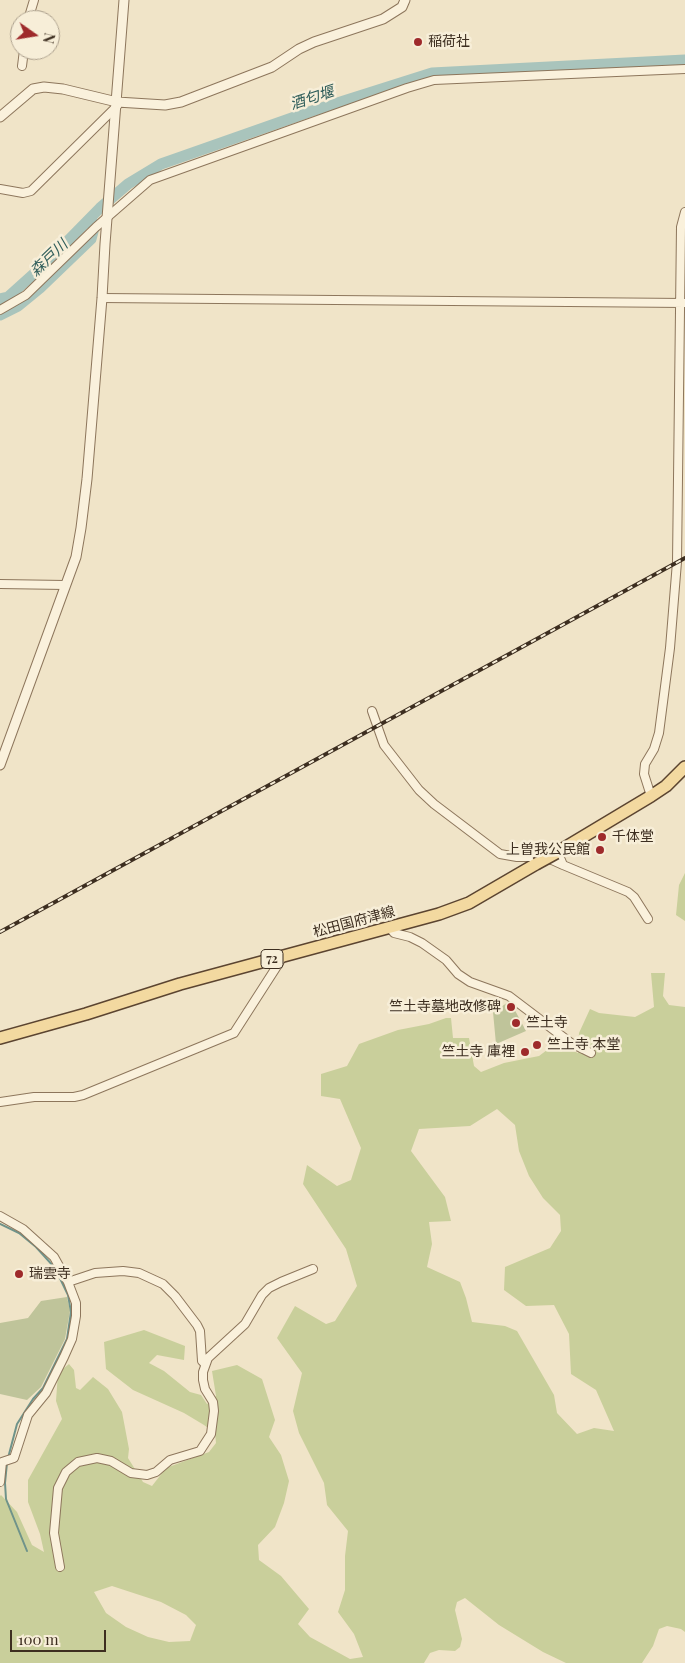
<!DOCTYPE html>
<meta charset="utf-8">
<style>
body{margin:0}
#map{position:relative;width:685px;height:1663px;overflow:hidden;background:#f0e4c8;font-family:"Playfair Display",serif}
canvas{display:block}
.north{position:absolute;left:10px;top:10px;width:50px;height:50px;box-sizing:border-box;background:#f7eed8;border:1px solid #ada18e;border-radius:50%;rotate:103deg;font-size:14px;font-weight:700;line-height:20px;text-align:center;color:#3d2e20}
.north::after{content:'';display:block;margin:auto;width:18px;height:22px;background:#9e2a2b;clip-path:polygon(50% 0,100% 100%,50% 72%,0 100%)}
.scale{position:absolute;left:10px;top:1630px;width:96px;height:22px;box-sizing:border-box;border:2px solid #3d2e20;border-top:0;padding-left:6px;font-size:15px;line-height:18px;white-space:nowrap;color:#3d2e20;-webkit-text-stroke:4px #f7eed8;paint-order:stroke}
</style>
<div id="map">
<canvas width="685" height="1663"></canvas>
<div class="north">N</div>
<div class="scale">100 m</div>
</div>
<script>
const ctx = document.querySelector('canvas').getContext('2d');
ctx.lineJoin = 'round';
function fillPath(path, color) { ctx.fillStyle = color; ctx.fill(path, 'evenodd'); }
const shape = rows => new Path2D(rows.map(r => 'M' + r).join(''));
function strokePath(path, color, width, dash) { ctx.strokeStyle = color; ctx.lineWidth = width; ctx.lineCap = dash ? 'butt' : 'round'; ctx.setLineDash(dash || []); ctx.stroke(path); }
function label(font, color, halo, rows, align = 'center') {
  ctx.font = font + ' "Playfair Display","Noto Sans JP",serif'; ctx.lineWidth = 5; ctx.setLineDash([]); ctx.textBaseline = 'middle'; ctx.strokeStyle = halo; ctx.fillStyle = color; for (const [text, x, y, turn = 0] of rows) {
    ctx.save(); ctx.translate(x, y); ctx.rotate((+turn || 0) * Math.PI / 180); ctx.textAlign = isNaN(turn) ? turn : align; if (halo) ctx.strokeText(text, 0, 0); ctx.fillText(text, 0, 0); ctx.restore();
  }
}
fillPath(shape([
 [685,873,685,921,676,915,679,885],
 [651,973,665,973,663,996,669,1005,685,1007,685,1632,681,1629,667,1626,659,1629,653,1646,642,1663,566,1663,543,1652,499,1625,465,1598,457,1602,455,1610,462,1639,460,1647,455,1651,439,1650,430,1653,424,1663,0,1663,0,1496,1,1495,17,1512,32,1545,44,1552,40,1534,28,1502,28,1480,62,1419,56,1401,58,1373,69,1364,74,1370,76,1388,80,1390,93,1377,108,1389,122,1412,129,1449,128,1458,143,1482,152,1486,166,1468,209,1452,216,1443,215,1433,204,1425,184,1413,133,1390,106,1369,104,1342,144,1330,185,1346,184,1360,157,1355,149,1363,164,1371,190,1392,201,1395,207,1404,216,1396,212,1371,237,1365,262,1379,275,1420,269,1437,281,1455,289,1481,284,1503,275,1527,258,1545,259,1560,281,1576,309,1609,298,1624,310,1637,350,1659,363,1657,354,1634,338,1612,345,1590,345,1556,348,1531,327,1505,324,1483,299,1433,293,1411,302,1373,277,1338,295,1306,326,1324,335,1321,357,1286,346,1249,303,1184,307,1165,337,1186,351,1180,361,1148,340,1099,321,1096,321,1074,347,1066,359,1044,398,1030,429,1024,446,1018,451,1018,453,1038,469,1038,474,1066,481,1072,504,1063,539,1056,551,1047,563,1046,578,1053,579,1033,590,1009,599,1013,635,1017,654,1007],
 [497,1109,515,1125,519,1151,529,1176,543,1198,560,1215,561,1231,550,1248,505,1267,504,1290,526,1306,554,1305,569,1334,571,1374,596,1390,614,1431,594,1428,577,1434,557,1413,554,1395,517,1331,505,1326,472,1322,466,1298,460,1282,427,1267,432,1244,429,1222,451,1221,445,1197,411,1151,419,1129,470,1126],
 [112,1586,161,1602,186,1615,196,1625,190,1641,169,1642,148,1637,126,1627,106,1613,94,1592]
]), '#c9cf9b');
fillPath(shape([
 [510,1001,526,1031,496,1044,493,1012],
 [67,1297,70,1311,65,1339,41,1387,27,1400,0,1394,0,1323,28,1318,41,1301]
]), '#bfc49a');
strokePath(shape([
 [0,1224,19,1233,36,1247,55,1268,68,1295,71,1312,67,1339,43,1388,33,1399,17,1424,8,1458],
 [7,1463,5,1483,6,1499,27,1551]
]), '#6f938a', 2);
strokePath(shape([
 [0,299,8,297,48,261,100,208,128,184,161,164,181,157,309,112,432,73,685,60],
 [0,315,18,306,40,288,91,239,95,224]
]), '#a9c4bc', 11);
const minor = shape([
 [28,20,34,0],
 [22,66,24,50],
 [0,189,23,193,31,191,117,106],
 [102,298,685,303],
 [0,310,26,295,96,227,150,180,407,88,434,80,685,69],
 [0,584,65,585],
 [372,711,384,745,419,790,434,804,500,854,517,857,538,857,552,860,563,865],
 [651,796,644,774,645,764,654,749,659,733,670,648,677,562,681,227,685,212],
 [561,860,563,865,628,892,634,897,648,919],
 [389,927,394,933,410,937,422,943,446,960,458,974,470,982,509,996,571,1043,591,1053],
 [0,1102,34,1097,74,1097,83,1095,234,1033,279,963,282,957],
 [0,1216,23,1229,54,1257,68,1282,76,1303,76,1316,72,1339,64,1357,46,1393,28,1415,14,1458,2,1462,0,1482],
 [68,1282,95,1273,123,1271,139,1273,163,1284,175,1296,197,1325,200,1331,202,1361,205,1364],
 [60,1567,54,1533,58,1488,66,1472,78,1462,97,1458,111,1461,131,1473,147,1475,156,1472,170,1460,200,1451,211,1434,214,1411,213,1402,205,1389,203,1380,203,1372,208,1358,245,1324,262,1295,269,1288,281,1282,313,1269]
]);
const tertiary = shape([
 [0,117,33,89,44,87,63,89,117,102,165,105,181,102,272,67,299,49,314,42,383,19,402,7,405,0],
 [0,765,76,557,81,528,87,479,102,298,105,244,124,0]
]);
const primary = shape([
 [556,853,651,796,666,786,685,767],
 [0,1038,86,1014,180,984,439,914,469,903,536,864]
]);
strokePath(minor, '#8d765c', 10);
strokePath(tertiary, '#8d765c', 11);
strokePath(primary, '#5b4430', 14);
strokePath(minor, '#faf1dc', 8);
strokePath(tertiary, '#faf1dc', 9);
strokePath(primary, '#f3d9a0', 11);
const rail = shape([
 [0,932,685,558]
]);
strokePath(rail, '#3d2e20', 4);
strokePath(rail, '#f7eed8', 2, [5.5]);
const primaryBridge = shape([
 [536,864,556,853]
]);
strokePath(primaryBridge, '#5b4430', 14, []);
strokePath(primaryBridge, '#f3d9a0', 11);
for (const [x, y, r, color] of [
 [418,42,5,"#9e2a2b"],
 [602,837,5,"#9e2a2b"],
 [600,850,5,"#9e2a2b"],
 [511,1007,5,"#9e2a2b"],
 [516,1023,5,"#9e2a2b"],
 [537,1045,5,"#9e2a2b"],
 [525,1052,5,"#9e2a2b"],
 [19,1274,5,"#9e2a2b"]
]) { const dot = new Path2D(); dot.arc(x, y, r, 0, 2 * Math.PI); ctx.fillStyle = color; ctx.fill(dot); strokePath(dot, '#f7eed8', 2); }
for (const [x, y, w] of [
 [272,959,22]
]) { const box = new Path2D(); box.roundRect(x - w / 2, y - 9.5, w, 19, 4); ctx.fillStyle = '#f7eed8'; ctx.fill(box); strokePath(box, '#3d2e20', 1); }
label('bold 12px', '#3d2e20', null, [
 ["72",272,959]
]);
label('14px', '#3d2e20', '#f7eed8', [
 ["稲荷社",428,42],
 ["千体堂",612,837],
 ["上曽我公民館",590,850,"right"],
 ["竺土寺墓地改修碑",501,1007,"right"],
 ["竺土寺",526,1023],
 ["竺土寺 本堂",547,1045],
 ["竺土寺 庫裡",515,1052,"right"],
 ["瑞雲寺",29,1274]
], 'left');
label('14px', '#3d2e20', '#f7eed8', [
 ["松田国府津線",354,922,-15]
]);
label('italic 15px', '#2f5d5a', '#f7eed8', [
 ["酒匂堰",312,98,-18],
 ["森戸川",49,258,-44]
]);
</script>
